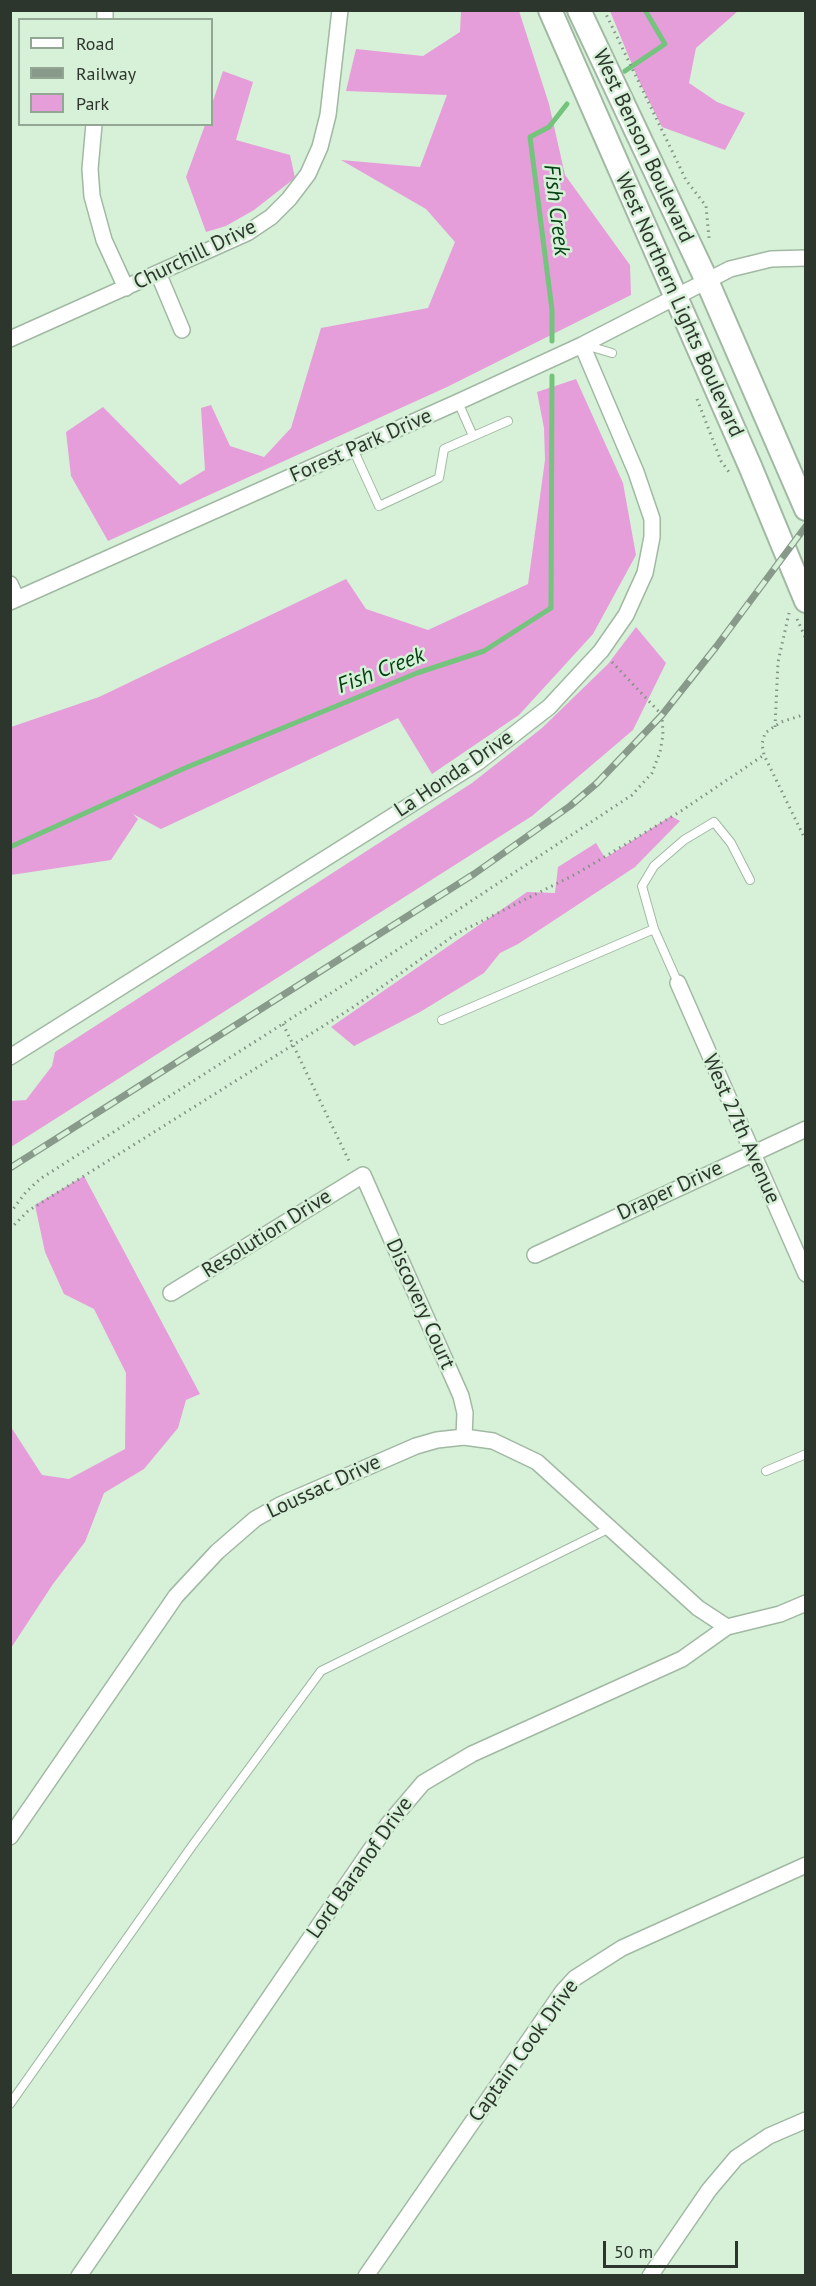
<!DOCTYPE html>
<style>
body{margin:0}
#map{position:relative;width:816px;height:2286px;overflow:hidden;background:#d7f0d8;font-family:"PT Sans",sans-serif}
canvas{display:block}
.frame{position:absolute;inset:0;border:12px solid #2d362d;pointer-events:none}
.legend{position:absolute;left:18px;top:18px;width:195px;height:108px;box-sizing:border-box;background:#d7f0d8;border:2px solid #93a694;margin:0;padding:8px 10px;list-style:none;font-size:18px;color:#2d362d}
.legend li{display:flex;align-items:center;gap:12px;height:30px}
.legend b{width:30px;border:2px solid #93a694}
.scale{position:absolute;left:603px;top:2241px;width:135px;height:27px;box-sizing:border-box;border:3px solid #2d362d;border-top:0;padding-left:8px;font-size:18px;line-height:21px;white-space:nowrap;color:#2d362d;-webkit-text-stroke:4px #d7f0d8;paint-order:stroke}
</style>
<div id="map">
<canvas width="816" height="2286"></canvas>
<div class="frame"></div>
<ul class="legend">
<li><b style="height:8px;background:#fff"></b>Road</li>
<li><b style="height:8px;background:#889a89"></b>Railway</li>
<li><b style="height:16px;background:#e59eda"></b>Park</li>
</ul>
<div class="scale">50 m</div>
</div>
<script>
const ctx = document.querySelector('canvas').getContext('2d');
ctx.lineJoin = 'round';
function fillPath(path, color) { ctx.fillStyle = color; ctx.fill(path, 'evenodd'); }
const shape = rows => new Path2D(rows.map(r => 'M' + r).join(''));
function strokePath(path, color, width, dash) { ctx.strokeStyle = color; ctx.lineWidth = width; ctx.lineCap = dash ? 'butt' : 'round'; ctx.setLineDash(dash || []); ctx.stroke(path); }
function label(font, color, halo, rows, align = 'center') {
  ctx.font = font + ' "PT Sans",sans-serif'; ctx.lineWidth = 5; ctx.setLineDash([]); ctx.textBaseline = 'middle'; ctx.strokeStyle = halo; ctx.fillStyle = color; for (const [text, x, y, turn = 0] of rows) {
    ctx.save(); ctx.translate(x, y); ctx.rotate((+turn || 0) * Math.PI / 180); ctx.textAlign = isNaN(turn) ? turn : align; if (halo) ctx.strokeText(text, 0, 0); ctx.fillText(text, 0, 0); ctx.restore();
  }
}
fillPath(shape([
 [461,11,519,11,549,104,565,175,630,265,631,295,447,387,108,541,71,476,66,432,103,407,180,485,205,470,201,408,211,405,230,446,264,457,291,428,321,328,428,308,455,242,426,209,341,160,420,167,447,95,346,91,356,49,423,56,460,32],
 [610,11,738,11,696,48,689,83,717,102,745,113,725,150,662,127,638,79],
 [223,71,253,82,236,140,290,155,295,178,254,210,226,226,206,232,186,177,205,125,212,124,212,104],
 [576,379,623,483,636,555,593,634,519,715,432,774,398,718,161,829,133,814,138,819,111,860,11,875,11,727,99,697,346,579,366,609,428,630,528,584,545,460,544,428,537,392],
 [636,627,666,663,633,730,532,816,11,1147,11,1101,26,1100,52,1066,55,1052,472,783,542,728,608,664],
 [671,816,680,821,635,867,518,944,500,953,484,973,420,1012,354,1046,331,1027,527,892,555,893,558,867,596,843,605,858],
 [84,1176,200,1394,186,1400,178,1428,144,1469,104,1493,85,1542,53,1584,11,1648,11,1427,42,1475,69,1479,125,1449,126,1373,94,1309,64,1294,45,1252,35,1205]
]), '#e59eda');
strokePath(shape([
 [625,71,665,44,645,10],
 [552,341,552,310,530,137,549,127,567,104],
 [10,847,185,768,417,673,484,651,551,608,552,376]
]), '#74c47d', 5);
const lane = shape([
 [585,345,612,353],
 [458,402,473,436],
 [353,449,379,506,439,478,444,449,508,421],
 [678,983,654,929,642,886,654,866,684,840,714,822,731,843,750,880],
 [442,1020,654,929],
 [766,1471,806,1454],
 [10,2104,192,1846,321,1671,610,1528]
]);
const street = shape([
 [105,20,105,10],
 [94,124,90,169,92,196,104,240,126,288],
 [158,273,182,330],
 [10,339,247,233,271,217,289,199,308,174,320,147,328,115,340,10],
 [10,584,17,599],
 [10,602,458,402,582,345,730,269,771,259,806,258],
 [678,983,806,1274],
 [10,1057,477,763,549,707,601,651,626,615,645,573,652,537,652,519,636,472,582,345],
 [535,1255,806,1129],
 [171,1293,363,1175,461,1396,465,1413,464,1437],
 [10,1837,176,1596,217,1552,255,1519,280,1505,416,1446,437,1440,464,1437,493,1441,537,1462,698,1608,727,1627],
 [79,2276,389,1823,423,1783,472,1754,682,1659,727,1627,780,1614,806,1603],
 [366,2276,563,1991,575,1978,622,1948,806,1865],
 [650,2276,709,2190,736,2158,769,2136,806,2120]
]);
const secondary = shape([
 [550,10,750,466,806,601],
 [579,10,707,281,806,509]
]);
strokePath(lane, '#a1b9a3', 10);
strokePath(street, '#a1b9a3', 18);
strokePath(secondary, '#a1b9a3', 26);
strokePath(shape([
 [604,10,686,180,706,206,709,238],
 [697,399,721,461,729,472],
 [797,619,806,639],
 [806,714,781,722,765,733,762,744,764,755,806,841],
 [775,727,778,662,789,613],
 [283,1024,350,1163],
 [10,1213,26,1192,40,1179,356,977,632,795,652,773,660,752,663,735,662,715,612,662],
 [10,1229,28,1211,352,1008,456,934,576,874,681,811,764,755]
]), '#829383', 3, [1.5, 4.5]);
strokePath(lane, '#fff', 8);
strokePath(street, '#fff', 15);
strokePath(secondary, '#fff', 22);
const rail = shape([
 [10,1168,474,874,570,806,597,783,662,715,716,647,806,526]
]);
strokePath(rail, '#889a89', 7);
strokePath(rail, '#d7f0d8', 4.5, [14]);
label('21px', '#2d362d', '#d7f0d8', [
 ["West Benson Boulevard",643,146,65],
 ["Churchill Drive",195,255,-26],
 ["West Northern Lights Boulevard",679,305,66],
 ["Forest Park Drive",361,446,-24],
 ["La Honda Drive",454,774,-34],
 ["West 27th Avenue",741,1129,66],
 ["Draper Drive",670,1191,-25],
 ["Resolution Drive",267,1234,-32],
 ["Discovery Court",420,1304,66],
 ["Loussac Drive",324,1487,-25],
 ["Lord Baranof Drive",360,1868,-55],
 ["Captain Cook Drive",524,2051,-54]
]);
label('italic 22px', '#034013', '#d7f0d8', [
 ["Fish Creek",556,210,83],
 ["Fish Creek",381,671,-21]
]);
</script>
